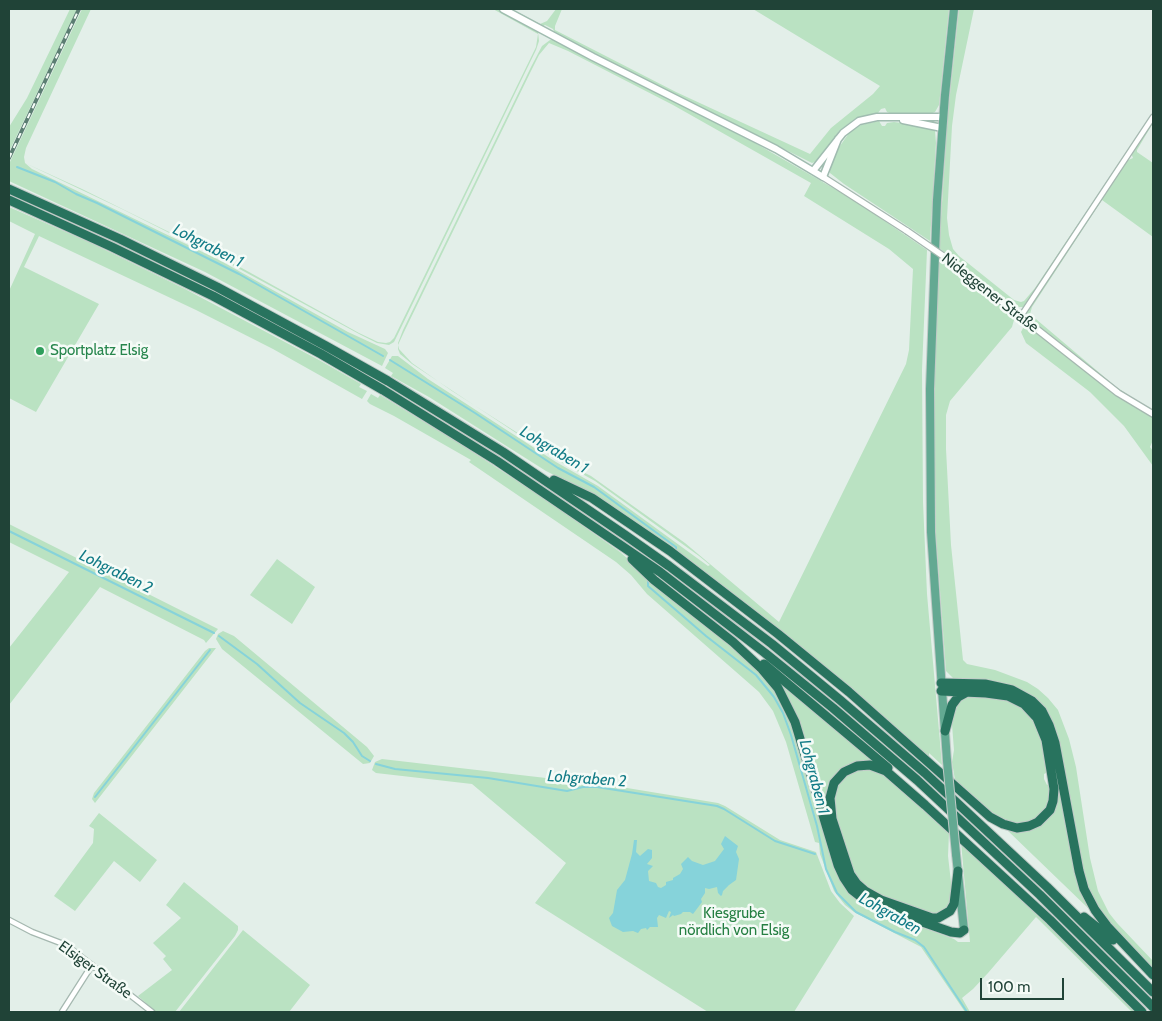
<!DOCTYPE html>
<meta charset="utf-8">
<style>
body{margin:0}
#map{position:relative;width:1162px;height:1021px;overflow:hidden;background:#e3efe9;font-family:Cabin,sans-serif}
canvas{display:block}
.frame{position:absolute;inset:0;border:10px solid #204337;pointer-events:none}
.scale{position:absolute;left:980px;top:978px;width:84px;height:22px;box-sizing:border-box;border:2px solid #204337;border-top:0;padding-left:6px;font-size:15px;line-height:18px;white-space:nowrap;color:#204337;-webkit-text-stroke:4px #f5fbf7;paint-order:stroke}
</style>
<div id="map">
<canvas width="1162" height="1021"></canvas>
<div class="frame"></div>
<div class="scale">100 m</div>
</div>
<script>
const ctx = document.querySelector('canvas').getContext('2d');
ctx.lineJoin = 'round';
function fillPath(path, color) { ctx.fillStyle = color; ctx.fill(path, 'evenodd'); }
const shape = rows => new Path2D(rows.map(r => 'M' + r).join(''));
function strokePath(path, color, width, dash) { ctx.strokeStyle = color; ctx.lineWidth = width; ctx.lineCap = dash ? 'butt' : 'round'; ctx.setLineDash(dash || []); ctx.stroke(path); }
function label(font, color, halo, rows, align = 'center') {
  ctx.font = font + ' Cabin,sans-serif'; ctx.lineWidth = 5; ctx.setLineDash([]); ctx.textBaseline = 'middle'; ctx.strokeStyle = halo; ctx.fillStyle = color; for (const [text, x, y, turn = 0] of rows) {
    ctx.save(); ctx.translate(x, y); ctx.rotate((+turn || 0) * Math.PI / 180); ctx.textAlign = isNaN(turn) ? turn : align; if (halo) ctx.strokeText(text, 0, 0); ctx.fillText(text, 0, 0); ctx.restore();
  }
}
fillPath(shape([
 [70,9,77,9,9,152,9,127,27,98],
 [82,9,91,9,26,148,24,157,25,163,82,189,240,267,359,333,378,342,386,343,390,342,394,338,536,47,538,34,493,9,497,9,538,32,539,41,536,50,397,336,394,342,389,345,377,343,361,335,223,260,124,210,25,163,32,169,221,261,348,332,385,349,388,353,382,366,205,272,9,181,9,164],
 [508,9,512,9,540,24,547,21,556,9,562,9,555,26,555,30,676,92,810,154,831,128,873,94,880,86,753,9,949,9,939,105,935,112,927,115,892,114,887,112,885,108,881,109,878,113,856,118,839,131,818,161,812,163,574,44,555,34,553,29,545,25,542,27],
 [959,9,974,9,956,95,952,126,947,218,949,235,953,249,959,256,1014,300,1021,302,1024,301,1035,288,1153,112,1031,297,1023,307,1017,307,1012,305,939,248,948,113],
 [550,40,553,40,755,143,854,200,927,250,922,370,923,502,927,594,942,765,929,753,929,758,831,672,787,636,584,490,546,471,429,397,391,376,393,373,385,368,392,356,398,356,428,379,556,462,598,486,708,566,710,565,699,556,595,481,557,460,412,364,400,354,398,349,398,343,403,330,531,67,542,46],
 [549,43,568,51,673,105,811,183,804,196,889,249,913,269,909,350,906,364,779,622,685,543,591,476,563,462,452,391,412,363,399,349,398,345,404,332,530,73,539,55],
 [1153,120,1153,123,1137,150,1137,152,1153,163,1153,237,1102,200,1032,307,1030,314,1115,386,1153,412,1126,396,1030,319,1027,313,1028,308,1126,161,1133,158,1131,153],
 [879,121,882,126,885,126,887,123,894,122,917,125,933,129,935,131,936,143,930,241,844,184,830,173,830,165,835,153,849,133,861,125],
 [9,207,91,243,185,289,319,360,361,384,359,387,367,391,362,399,273,349,196,310,39,236,24,267,99,304,36,412,9,398,9,291,35,234,9,221],
 [939,259,950,265,1009,310,1014,320,1012,327,950,401,946,415,946,449,951,545,963,660,967,664,995,670,1027,682,1038,689,1048,698,1058,710,1069,739,1076,767,1090,858,1098,891,1109,913,1117,923,1153,961,1153,971,1110,926,1087,890,1069,804,1036,701,954,679,946,671,936,536,935,480,935,372],
 [1024,326,1029,327,1118,396,1153,417,1153,440,1150,447,1153,451,1153,466,1124,426,1090,392,1026,343,1021,332],
 [371,394,378,398,380,395,457,442,542,497,620,552,697,619,757,668,782,700,797,739,836,873,846,888,869,906,894,917,954,939,958,942,970,942,961,842,1014,890,1138,1012,1132,1012,1036,917,988,973,973,989,962,998,970,1012,965,1012,921,947,854,912,845,905,834,891,820,854,819,843,815,842,786,742,773,711,759,692,647,594,631,575,616,562,469,462,471,460,394,416,370,404,367,401],
 [9,524,218,629,206,643,204,640,100,587,9,705,9,648,69,572,9,542],
 [277,559,315,587,292,624,250,595],
 [223,631,234,636,367,747,374,756,370,763,363,764,222,649,216,639,218,634],
 [209,648,216,648,95,803,92,799,94,793,205,651],
 [774,677,877,764,871,762,831,784,844,868,883,906,845,875,804,744],
 [959,687,990,688,1012,693,1029,702,1042,717,1048,729,1053,747,1074,866,1080,886,1090,910,1006,829,1021,830,1036,826,1048,816,1054,805,1057,789,1056,775,1050,743,1042,722,1032,708,1014,696,995,691,958,689],
 [965,696,1006,698,1027,710,1040,730,1048,772,1044,774,1044,779,1047,785,1049,784,1049,779,1052,793,1047,808,1037,819,1018,825,995,817,955,780,952,762,954,750,951,712,954,706],
 [382,759,615,786,718,803,725,806,780,840,816,852,831,891,840,903,854,916,794,1012,708,1012,535,903,566,863,472,784,376,773,372,770,375,762],
 [864,768,878,770,934,817,934,820,949,833,948,856,952,891,951,905,937,915,880,896,865,888,852,872,834,815,834,790,846,774],
 [99,813,157,860,140,882,114,861,75,911,54,896,93,843,94,829,89,826],
 [184,882,238,926,238,930,235,936,175,1012,156,1012,138,996,172,970,163,959,166,956,153,943,181,918,166,905],
 [243,930,310,985,289,1012,179,1012]
]), '#bae2c2');
fillPath(shape([
 [725,836,738,846,736,852,739,859,736,880,729,885,723,891,722,895,721,896,718,893,717,887,709,889,705,888,705,893,701,899,702,902,693,914,690,912,683,912,681,914,674,916,673,915,669,918,671,912,669,911,666,918,659,915,657,918,658,927,650,927,647,930,646,928,641,929,638,933,633,931,623,932,612,926,609,918,613,913,617,890,625,880,632,854,634,840,637,840,636,852,640,856,648,849,652,850,652,858,647,864,653,866,648,871,649,881,656,883,658,887,661,888,666,885,666,882,673,880,673,878,680,874,683,869,681,864,688,857,692,861,703,865,715,861,724,849,721,844]
]), '#86d3da');
strokePath(shape([
 [17,167,55,182,76,194,97,203,239,274,383,356],
 [390,360,475,413,558,468,594,487,676,547,676,549],
 [9,531,214,633],
 [648,581,648,586,706,636,756,675,774,697,783,713,791,735,817,826,826,869,837,893,856,912,895,932,915,940,924,947,967,1012],
 [219,636,257,664,300,703,344,733,353,742,362,756,370,761],
 [376,764,395,769,488,778,567,791,583,787,597,787,717,806,724,809,775,841,815,854],
 [95,797,210,650]
]), '#86d3da', 2);
const minor = shape([
 [1021,316,1153,117],
 [9,920,32,932,66,945,152,1012],
 [62,1012,92,965]
]);
const tertiary = shape([
 [823,177,907,231],
 [949,260,1118,393,1153,414]
]);
const secondary = shape([
 [503,9,593,57,776,149,823,177,838,139],
 [903,120,942,128],
 [813,171,843,133,859,121,877,117,943,117]
]);
const primary = shape([
 [947,761,931,532,930,389,937,200,945,95,954,9],
 [956,854,964,930]
]);
const motorway = shape([
 [9,189,120,239,217,287,326,346,388,381,503,452,625,535,669,566,772,644,840,700,925,773,1047,887,1153,992],
 [9,200,112,247,213,296,321,354,383,390,497,461,660,572,765,653,833,708,917,780,1040,895,1153,1007],
 [554,480,592,498,670,551,778,634,849,692,990,817,1003,824,1017,828,1029,826,1038,822,1050,810,1053,801,1054,789,1046,740,1037,718,1024,704,1008,696,986,693,941,691],
 [632,559,654,580,733,642,762,669,778,688,795,722,838,865,844,878,852,890,866,901,885,909,951,932,960,933,964,930],
 [764,664,888,768],
 [941,683,985,684,1012,690,1032,701,1042,711,1049,725,1055,743,1079,871,1084,889,1095,910,1107,926,1153,975],
 [945,731,952,705,958,697,967,692],
 [958,871,954,904,950,911,938,918,932,918,881,900,865,891,857,884,850,874,832,819,830,798,834,783,844,772,857,766,870,765,886,771,925,805,1050,920,1142,1012],
 [1084,917,1113,940]
]);
strokePath(minor, '#a5b8b0', 7);
strokePath(tertiary, '#a5b8b0', 8);
strokePath(secondary, '#a0bcb0', 9);
strokePath(primary, '#c1cac7', 10);
strokePath(motorway, '#c1cac7', 11);
strokePath(minor, '#fff', 4.5);
strokePath(tertiary, '#fff', 5.5);
strokePath(secondary, '#fff', 6);
strokePath(primary, '#63a992', 8);
strokePath(motorway, '#28735e', 9);
const rail = shape([
 [9,158,79,9]
]);
strokePath(rail, '#5b7e72', 4);
strokePath(rail, '#f5fbf7', 2, [5.5]);
const tertiaryBridge = shape([
 [907,231,949,260]
]);
const primaryBridge = shape([
 [947,761,956,854]
]);
strokePath(tertiaryBridge, '#a5b8b0', 8, []);
strokePath(primaryBridge, '#c1cac7', 10, []);
strokePath(tertiaryBridge, '#fff', 5.5);
strokePath(primaryBridge, '#63a992', 8);
for (const [x, y, r, color] of [
 [40,351,5,"#2e9e5b"]
]) { const dot = new Path2D(); dot.arc(x, y, r, 0, 2 * Math.PI); ctx.fillStyle = color; ctx.fill(dot); strokePath(dot, '#f5fbf7', 2); }
label('15px', '#204337', '#f5fbf7', [
 ["Nideggener Straße",990,293,38],
 ["Elsiger Straße",95,970,36]
]);
label('15px', '#27864d', '#f5fbf7', [
 ["Sportplatz Elsig",50,351]
], 'left');
label('15px', '#257f42', '#f5fbf7', [
 ["Kiesgrube",734,914],
 ["nördlich von Elsig",734,931]
]);
label('italic 16px', '#137c87', '#f5fbf7', [
 ["Lohgraben 1",208,246,27],
 ["Lohgraben 1",554,450,31],
 ["Lohgraben 2",116,572,26],
 ["Lohgraben 1",814,777,75],
 ["Lohgraben 2",587,779,4],
 ["Lohgraben",890,914,29]
]);
</script>
